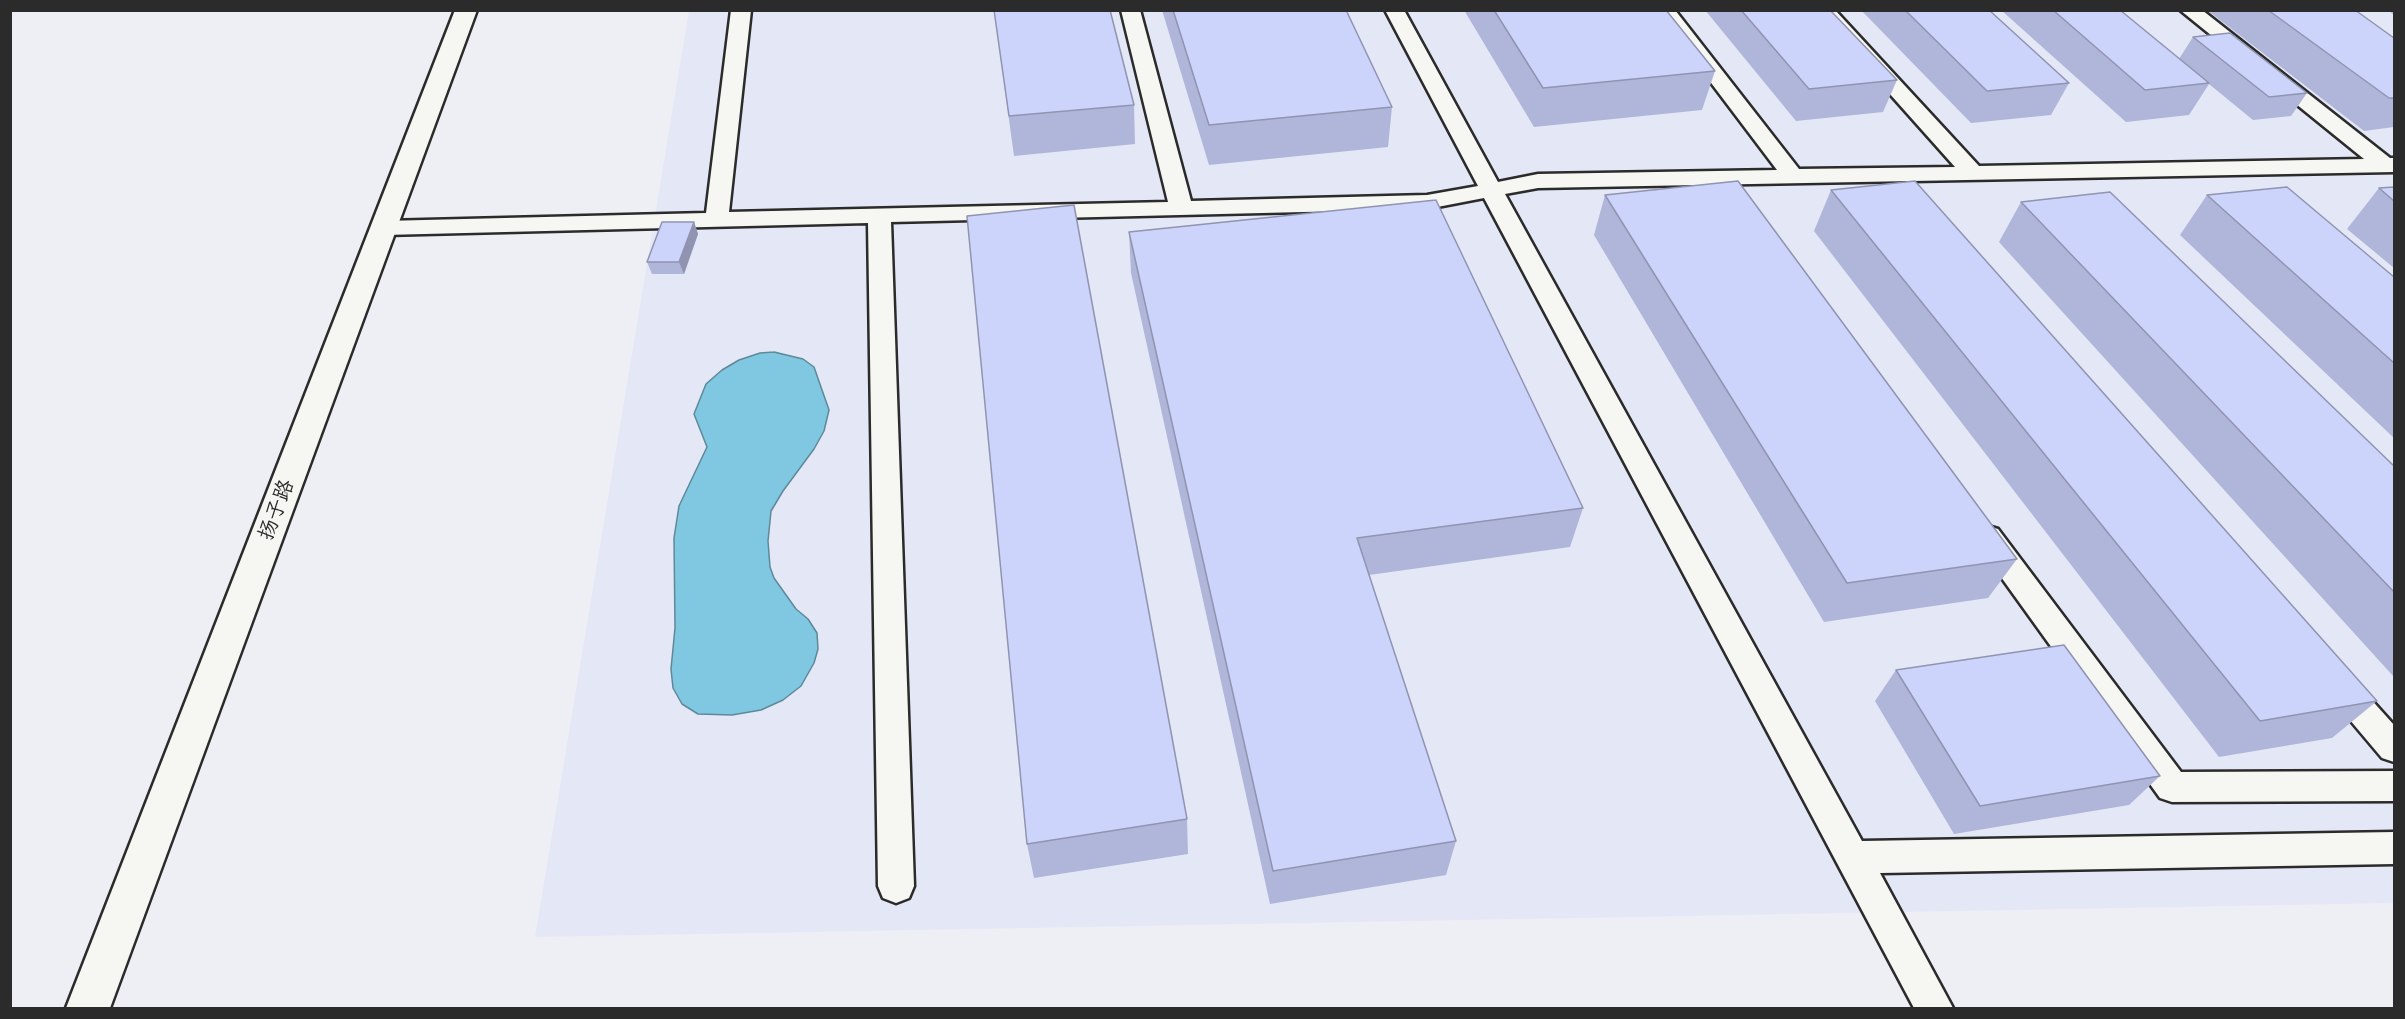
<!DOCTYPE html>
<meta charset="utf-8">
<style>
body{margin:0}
#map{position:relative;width:2405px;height:1019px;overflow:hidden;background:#eeeff4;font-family:Caveat,sans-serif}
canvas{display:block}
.frame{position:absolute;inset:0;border:12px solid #2b2b2b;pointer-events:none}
</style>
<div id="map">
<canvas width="2405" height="1019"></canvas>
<div class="frame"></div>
</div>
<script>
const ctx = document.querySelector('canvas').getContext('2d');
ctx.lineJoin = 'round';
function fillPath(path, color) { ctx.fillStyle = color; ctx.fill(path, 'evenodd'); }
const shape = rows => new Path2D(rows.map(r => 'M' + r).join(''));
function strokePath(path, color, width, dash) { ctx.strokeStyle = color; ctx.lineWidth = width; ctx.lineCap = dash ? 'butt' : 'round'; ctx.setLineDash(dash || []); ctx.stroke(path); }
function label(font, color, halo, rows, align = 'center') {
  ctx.font = font + ' Caveat,"LXGW WenKai TC",sans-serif'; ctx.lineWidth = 5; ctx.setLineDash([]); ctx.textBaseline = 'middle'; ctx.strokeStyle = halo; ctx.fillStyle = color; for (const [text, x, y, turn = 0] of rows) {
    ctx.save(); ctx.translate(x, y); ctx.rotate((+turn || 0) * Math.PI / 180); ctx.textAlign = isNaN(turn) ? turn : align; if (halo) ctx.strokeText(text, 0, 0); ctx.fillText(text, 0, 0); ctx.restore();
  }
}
fillPath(shape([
 [689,11,2394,11,2394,903,535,937]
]), '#e4e7f6');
const water = shape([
 [774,352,803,359,814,367,829,410,824,431,814,449,783,491,771,511,768,541,770,567,774,578,796,609,808,619,817,633,818,649,814,663,801,686,783,700,761,710,732,715,698,714,682,704,673,688,671,669,675,628,674,538,679,506,707,447,694,414,706,384,722,370,739,360,760,353,774,352]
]);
fillPath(water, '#80c8e1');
strokePath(water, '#5e8998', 1.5);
const lane = shape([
 [731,10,751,10,729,212,1168,202,1121,10,1140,10,1191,201,1427,195,1478,186,1385,10,1404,10,1498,182,1538,174,1777,170,1656,10,1675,10,1799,169,1955,167,1815,10,1835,10,1979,166,2364,159,2180,10,2202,10,2390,158,2394,158,2394,172,1538,188,1505,194,1862,841,2394,832,2394,864,1880,873,1953,1008,1914,1008,1484,198,1427,209,891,222,914,886,909,898,896,903,883,898,878,886,868,223,384,235,376,233,372,228,376,223,384,221,706,213,731,10],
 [1988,526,1998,529,2181,772,2394,771,2394,801,2172,802,2160,798,1978,545,1973,537,1978,529,1988,526],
 [2339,672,2350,676,2394,725,2394,762,2382,758,2328,694,2323,685,2328,676,2339,672]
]);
const secondary = shape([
 [455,10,477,10,110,1008,66,1008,455,10]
]);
strokePath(lane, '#2b2b2b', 5);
strokePath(secondary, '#2b2b2b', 5);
fillPath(lane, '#f6f6f2');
fillPath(secondary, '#f6f6f2');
fillPath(shape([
 [994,10,1110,10,1134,105,1135,144,1014,156],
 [1162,10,1346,10,1392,107,1388,147,1209,165],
 [1464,10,1666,10,1715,71,1702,110,1534,127],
 [1705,10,1830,10,1897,80,1883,112,1796,121],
 [1861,10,1989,10,2069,83,2051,115,1971,123],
 [2001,10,2120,10,2179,59,2193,37,2307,93,2291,116,2253,120,2209,84,2189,115,2126,122],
 [2207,10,2355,10,2394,38,2394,127,2364,131],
 [2388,10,2394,10,2394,15],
 [2394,187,2394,268,2347,229,2379,188],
 [1831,190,2377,701,2332,738,2219,757,1814,231],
 [1605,195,2017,559,1988,598,1824,622,1594,235],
 [2207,195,2394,277,2394,438,2180,235],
 [2021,202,2394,466,2394,677,1999,242],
 [694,222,698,234,684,274,652,274,647,262],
 [1129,232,1583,508,1570,547,1369,575,1456,841,1446,875,1270,904,1131,273],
 [1896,670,2160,776,2129,805,1954,834,1875,701],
 [1187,819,1188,854,1034,878,1027,844]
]), '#b0b6d9');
fillPath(shape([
 [694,222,698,234,684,274,679,262]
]), '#9094b0');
const building = shape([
 [994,10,1110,10,1134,105,1009,116,994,10],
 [1173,10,1346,10,1392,107,1209,125,1173,10],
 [1494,10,1666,10,1715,71,1543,88,1494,10],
 [1741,10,1830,10,1897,80,1809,89,1741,10],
 [1905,10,1989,10,2069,83,1987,91,1905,10],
 [2053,10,2120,10,2209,83,2145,90,2053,10],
 [2268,10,2355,10,2394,38,2394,98,2389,98,2268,10],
 [2230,33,2307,93,2269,97,2193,37,2230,33],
 [1738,181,2017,559,1847,583,1605,195,1738,181],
 [1915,181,2377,701,2260,721,1831,190,1915,181],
 [2287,187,2394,277,2394,363,2207,195,2287,187],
 [2394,187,2394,201,2379,188,2394,187],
 [2110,192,2394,466,2394,592,2021,202,2110,192],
 [1436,200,1583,508,1357,538,1456,841,1273,871,1129,232,1436,200],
 [1074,205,1187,819,1027,844,967,216,1074,205],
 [662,222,694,222,679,262,647,262,662,222],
 [2064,645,2160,776,1980,806,1896,670,2064,645]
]);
fillPath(building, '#cdd4fc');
strokePath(building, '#9094b0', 1.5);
label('21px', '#2b2b2b', '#f6f6f2', [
 ["扬子路",277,510,-69]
]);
</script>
